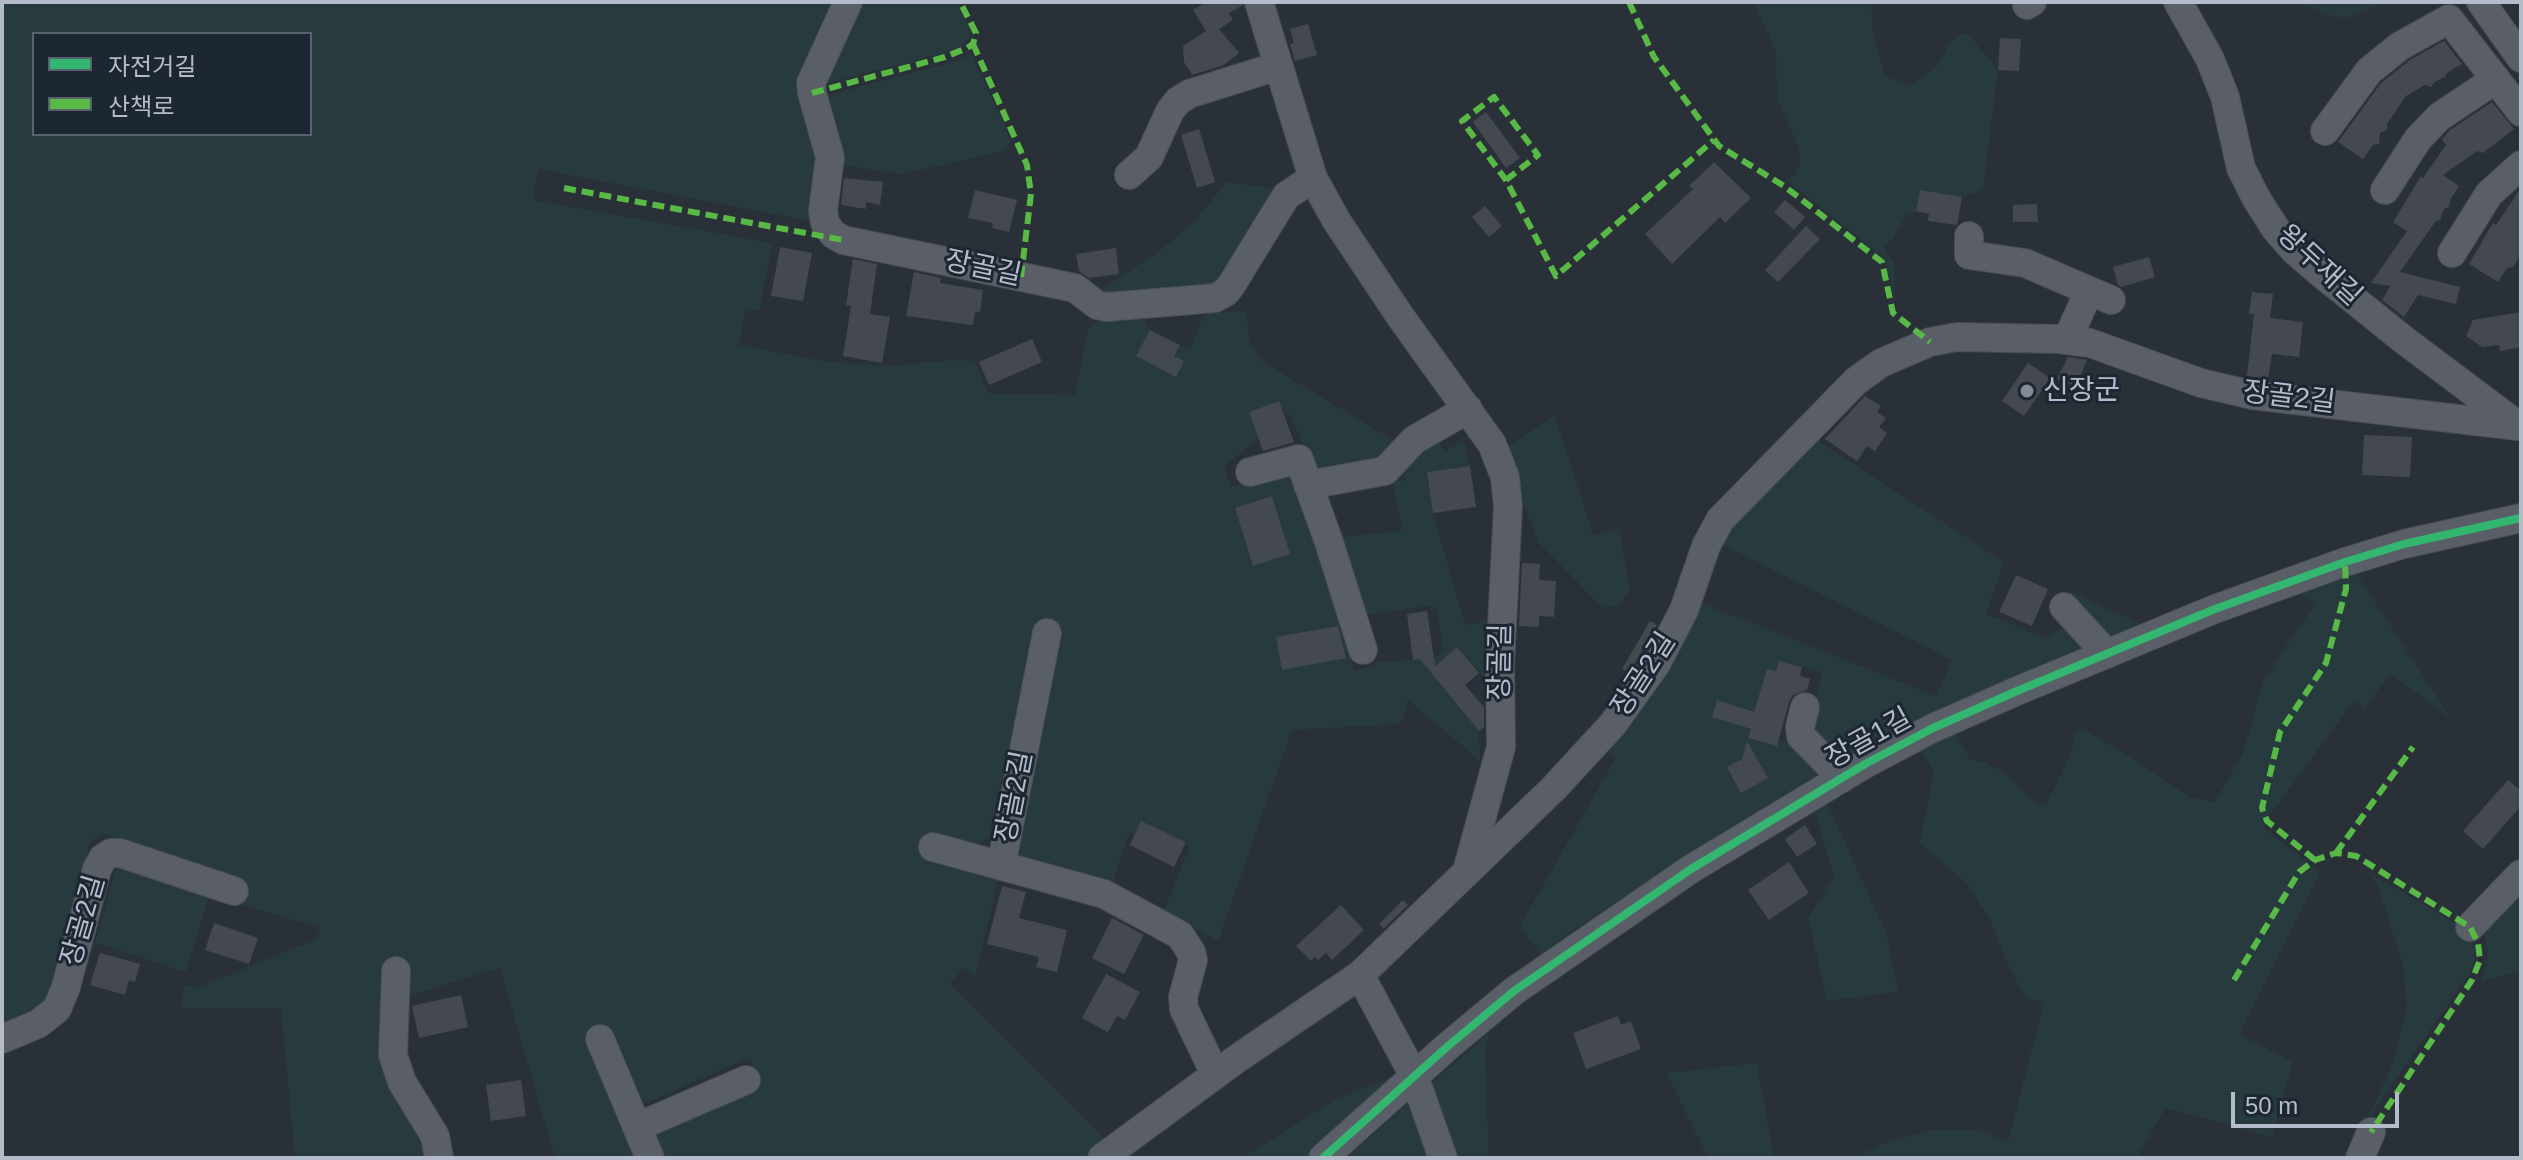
<!DOCTYPE html>
<meta charset="utf-8">
<style>
body{margin:0}
#map{position:relative;width:2523px;height:1160px;overflow:hidden;background:#2a3038;font-family:Helvetica,"Noto Sans KR",sans-serif}
canvas{display:block}
.frame{position:absolute;inset:0;border:4px solid #b4bcc9;pointer-events:none}
.legend{position:absolute;left:32px;top:32px;width:280px;height:104px;box-sizing:border-box;background:#1d2633;border:2px solid #59626f;margin:0;padding:10px 14px;list-style:none;font-size:24px;color:#b4bcc9}
.legend li{display:flex;align-items:center;gap:16px;height:40px}
.legend b{width:40px;border:2px solid #59626f}
.scale{position:absolute;left:2231px;top:1092px;width:168px;height:36px;box-sizing:border-box;border:4px solid #b4bcc9;border-top:0;padding-left:10px;font-size:24px;line-height:28px;white-space:nowrap;color:#b4bcc9;-webkit-text-stroke:6px #1d2633;paint-order:stroke}
</style>
<div id="map">
<canvas width="2523" height="1160"></canvas>
<div class="frame"></div>
<ul class="legend">
<li><b style="height:10px;background:#33b770"></b>자전거길</li>
<li><b style="height:10px;background:#58b947"></b>산책로</li>
</ul>
<div class="scale">50 m</div>
</div>
<script>
const ctx = document.querySelector('canvas').getContext('2d');
ctx.lineJoin = 'round';
function fillPath(path, color) { ctx.fillStyle = color; ctx.fill(path, 'evenodd'); }
const shape = rows => new Path2D(rows.map(r => 'M' + r).join(''));
function strokePath(path, color, width, dash) { ctx.strokeStyle = color; ctx.lineWidth = width; ctx.lineCap = dash ? 'butt' : 'round'; ctx.setLineDash(dash || []); ctx.stroke(path); }
function label(font, color, halo, rows, align = 'center') {
  ctx.font = font + ' Helvetica,"Noto Sans KR",sans-serif'; ctx.lineWidth = 6; ctx.setLineDash([]); ctx.textBaseline = 'middle'; ctx.strokeStyle = halo; ctx.fillStyle = color; for (const [text, x, y, turn = 0] of rows) {
    ctx.save(); ctx.translate(x, y); ctx.rotate((+turn || 0) * Math.PI / 180); ctx.textAlign = isNaN(turn) ? turn : align; if (halo) ctx.strokeText(text, 0, 0); ctx.fillText(text, 0, 0); ctx.restore();
  }
}
fillPath(shape([
 [2,2,839,2,803,80,818,150,814,215,810,221,538,169,533,200,772,243,760,310,746,308,739,345,828,362,890,366,950,360,975,361,989,394,1075,395,1088,330,1093,324,1102,320,1144,319,1150,330,1190,350,1203,317,1207,313,1241,311,1246,314,1250,342,1263,362,1396,442,1381,463,1315,471,1289,413,1284,415,1278,401,1249,412,1259,437,1225,466,1230,487,1287,471,1301,483,1354,670,1376,666,1376,662,1413,660,1440,655,1443,651,1438,611,1435,607,1429,606,1364,615,1335,537,1402,531,1393,482,1405,480,1405,460,1435,435,1445,451,1463,441,1470,466,1427,473,1433,513,1465,625,1494,620,1488,681,1457,647,1430,670,1479,731,1480,761,1408,700,1401,724,1292,730,1218,941,1163,912,1189,848,1186,842,1142,821,1135,834,1129,832,1113,882,1027,860,1020,855,1017,840,1038,754,1063,628,1037,621,989,837,981,843,972,844,935,832,920,852,999,878,975,976,963,968,950,984,1110,1144,1093,1158,659,1158,649,1133,761,1085,750,1057,649,1102,638,1101,642,1158,555,1158,500,968,408,996,405,959,384,965,382,1068,418,1125,428,1158,295,1158,281,1008,181,1009,184,985,196,988,315,940,320,936,318,927,239,904,247,883,105,834,92,840,89,847,50,995,42,1008,2,1026],
 [34,34,310,34,310,134,34,134],
 [1271,496,1290,554,1254,566,1235,508],
 [859,2,957,2,970,30,970,36,960,48,945,53,825,84],
 [1753,2,1871,2,1873,31,1885,76,1909,86,1937,66,1951,41,1963,33,1971,37,1998,70,1983,190,1962,197,1920,190,1916,211,1905,217,1893,239,1883,245,1894,263,1895,301,1885,259,1786,180,1795,175,1800,164,1800,151,1777,99,1776,52],
 [2297,2,2386,2,2350,17,2334,17],
 [971,53,1011,140,1004,151,902,174,841,165,821,97,956,61],
 [1226,182,1277,189,1215,287,1112,298,1098,292,1157,253,1195,221],
 [1555,415,1593,535,1619,529,1630,590,1618,606,1603,608,1539,543,1502,450],
 [1811,436,2004,562,1986,614,2047,638,2068,624,2093,647,1944,707,1839,763,1818,741,1811,718,1822,672,1779,661,1777,671,1759,700,1748,738,1776,746,1779,740,1795,747,1820,773,1570,932,1541,955,1520,926,1616,757,1605,747,1694,600,1936,696,1952,660,1716,541],
 [2356,573,2451,718,2390,674,2365,708,2354,701,2269,816,2264,828,2320,872,2239,1034,2293,1062,2272,1137,2166,1108,2139,1153,2147,1158,1853,1158,1887,1142,1938,1129,1983,1131,2008,1142,2044,1002,2026,999,2009,967,1990,920,1968,885,1920,843,1934,772,1920,749,1955,732,1970,759,1987,763,2007,775,2039,806,2047,803,2071,754,2076,729,2086,731,2128,755,2190,797,2215,802,2243,753,2263,682,2294,634,2316,604,2297,593],
 [2067,590,2145,626,2108,641,2072,603],
 [1826,800,1886,933,1898,992,1827,1001,1808,918,1834,876,1813,807],
 [119,865,209,896,186,972,101,944,94,946,115,872],
 [2368,872,2464,928,2475,950,2474,962,2469,974,2364,1125,2393,1063,2407,1007,2403,964,2377,885],
 [2521,888,2521,971,2480,982,2487,965,2488,950,2482,930],
 [1489,1033,1485,1054,1489,1158,1453,1158,1426,1088],
 [1757,1063,1774,1158,1708,1158,1666,1073],
 [1395,1076,1304,1158,1242,1158,1338,1098],
 [1414,1098,1432,1158,1347,1158]
]), '#273a3e');
fillPath(shape([
 [1206,2,1242,2,1243,5,1229,13,1233,20,1219,29,1239,53,1224,65,1192,75,1184,62,1183,46,1206,31,1193,10],
 [1308,24,1317,55,1295,61,1290,44,1294,43,1290,29],
 [2000,38,2021,39,2019,71,1998,70],
 [2444,41,2462,64,2448,72,2445,77,2434,82,2431,87,2425,85,2406,96,2387,124,2387,130,2380,133,2379,144,2373,145,2363,159,2338,142,2381,83,2410,60],
 [2492,102,2514,129,2483,153,2477,151,2443,175,2459,186,2450,200,2449,207,2444,209,2440,220,2435,222,2400,272,2460,287,2456,304,2418,295,2404,317,2382,300,2397,275,2390,286,2371,283,2407,231,2393,222,2421,176,2423,178,2446,145,2442,139,2450,130],
 [1486,112,1520,158,1506,168,1473,122],
 [1199,129,1215,182,1197,188,1181,135],
 [1714,162,1751,198,1725,223,1720,217,1672,264,1645,234,1693,189,1689,186],
 [844,178,883,182,880,205,866,202,866,209,841,205],
 [2521,188,2521,254,2513,267,2507,268,2498,282,2469,264,2493,223,2496,225],
 [975,190,1017,200,1009,232,992,228,993,223,968,218],
 [1920,190,1962,197,1957,225,1928,221,1929,214,1916,211],
 [1785,200,1805,217,1794,230,1774,212],
 [2037,204,2038,222,2013,222,2013,205],
 [1485,206,1502,226,1489,237,1472,217],
 [1806,226,1820,239,1778,282,1765,270],
 [780,247,812,253,803,301,771,296],
 [1116,248,1119,274,1089,278,1079,271,1076,254],
 [2149,257,2155,277,2121,287,2118,285,2113,267],
 [853,259,877,264,870,314,890,317,882,363,843,356,851,306,846,305],
 [914,272,941,278,940,283,983,290,980,312,975,312,973,325,906,316],
 [2252,292,2273,294,2270,318,2303,322,2299,357,2272,354,2268,380,2247,376,2254,314,2249,314],
 [2521,312,2521,347,2500,351,2499,345,2482,347,2466,336,2473,320],
 [1150,330,1180,345,1174,356,1184,361,1176,377,1136,356],
 [1032,339,1042,362,989,385,979,362],
 [2068,357,2087,360,2076,386,2057,379],
 [2028,363,2050,378,2024,416,2002,401],
 [1865,396,1881,406,1877,412,1886,418,1879,427,1887,433,1875,451,1867,446,1857,461,1825,439],
 [1279,401,1294,442,1263,451,1249,412],
 [2364,435,2412,437,2410,477,2362,475],
 [1470,466,1476,507,1433,513,1427,472],
 [1272,496,1290,554,1253,566,1235,508],
 [1522,563,1540,564,1539,580,1556,581,1554,617,1539,616,1539,627,1519,626],
 [2016,575,2048,589,2032,626,1999,612],
 [1427,611,1435,666,1457,647,1479,673,1465,685,1484,707,1484,727,1479,731,1420,659,1413,660,1407,614],
 [1650,621,1657,625,1629,673,1622,669],
 [1338,626,1346,658,1282,670,1276,637],
 [1779,661,1802,667,1800,676,1810,679,1807,690,1793,695,1789,702,1777,746,1748,738,1751,729,1712,717,1717,700,1754,712,1767,669,1776,671],
 [1747,741,1768,778,1741,793,1727,767,1742,759],
 [2508,780,2521,791,2521,806,2483,849,2463,831],
 [1141,821,1186,842,1174,867,1130,845],
 [1805,825,1817,844,1797,857,1785,839],
 [1789,862,1809,893,1769,920,1748,890],
 [1002,886,1026,892,1019,918,1067,930,1057,972,1036,967,1039,957,987,944],
 [1403,900,1408,905,1383,929,1379,924],
 [1341,905,1364,930,1332,960,1326,953,1318,960,1315,957,1311,961,1296,946],
 [1112,918,1144,935,1124,974,1092,958],
 [214,923,258,938,249,964,205,950],
 [100,953,140,964,135,982,129,980,125,995,90,985],
 [1106,974,1140,992,1125,1020,1117,1016,1108,1032,1082,1018],
 [461,995,468,1027,419,1038,412,1006],
 [1618,1016,1621,1025,1631,1021,1641,1049,1586,1069,1573,1033],
 [521,1080,526,1116,491,1121,486,1085]
]), '#444950');
const minor = shape([
 [848,2,811,83,812,93,830,157,823,211,825,223,833,234,843,240,1075,288,1097,305,1107,307,1215,298,1226,292,1232,284,1286,196,1313,178],
 [1259,2,1313,178,1336,220,1400,316,1492,444,1505,477,1508,506,1500,665,1501,747,1467,871],
 [2178,2,2210,59,2225,97,2241,168,2256,198,2275,228,2294,250,2322,274,2404,340,2516,424],
 [2481,2,2521,58],
 [2027,5,2032,2],
 [2325,131,2369,71,2400,46,2449,19,2521,112],
 [1129,175,1149,157,1170,111,1178,101,1189,94,1278,66],
 [2385,190,2418,139,2439,117,2496,79],
 [1969,236,1969,255,2025,263,2111,300],
 [2452,253,2489,194,2521,165],
 [2067,340,2089,291],
 [1250,472,1299,459,1329,542,1363,650],
 [1308,485,1385,471,1414,440,1468,409],
 [2064,607,2107,654],
 [1805,707,1800,727,1801,736,1842,778],
 [933,847,1104,894,1180,935,1191,952,1193,960,1183,997,1184,1009,1215,1074],
 [1001,866,1047,633],
 [2470,927,2521,874],
 [396,971,393,1055,402,1082,435,1136,439,1158],
 [1360,975,1414,1076,1443,1158],
 [2,1039,38,1024,57,1009,66,987,97,869,103,858,111,853,120,853,234,891],
 [600,1039,650,1158],
 [637,1127,746,1080],
 [1102,1158,1238,1058,1360,975,1554,788,1613,724,1656,664,1684,610,1706,546,1720,520,1856,381,1881,363,1930,342,1957,337,2059,339,2090,343,2201,383,2252,395,2518,426],
 [1323,1158,1448,1046,1514,991,1691,869,1865,764,1933,728,2017,691,2215,609,2345,562,2404,544,2521,518],
 [2360,1158,2371,1132]
]);
strokePath(minor, '#484c53', 30);
strokePath(minor, '#5a5e66', 28);
strokePath(shape([
 [1629,2,1654,57,1719,146,1784,186,1882,262,1893,313,1930,342],
 [973,44,1027,165,1031,194,1021,277],
 [812,93,945,57,967,48,973,44,976,33,960,2],
 [1506,180,1538,155,1494,97,1462,121,1506,180,1556,276,1714,140],
 [564,188,843,240],
 [2336,853,2413,747],
 [2315,860,2267,821,2262,808,2280,732,2326,663,2346,589,2345,562],
 [2234,980,2299,872,2315,860,2336,853,2356,856,2470,927,2478,943,2480,960,2472,980,2371,1132]
]), '#58b947', 6, [12, 6]);
strokePath(shape([
 [1323,1158,1448,1046,1514,991,1691,869,1865,764,1933,728,2017,691,2215,609,2345,562,2404,544,2521,518]
]), '#33b770', 8);
for (const [x, y, r, color] of [
 [2027,391,8,"#848b96"]
]) { const dot = new Path2D(); dot.arc(x, y, r, 0, 2 * Math.PI); ctx.fillStyle = color; ctx.fill(dot); strokePath(dot, '#1d2633', 3); }
label('28px', '#b4bcc9', '#1d2633', [
 ["왕두재길",2319,266,43],
 ["장골길",983,269,12],
 ["장골2길",2289,398,7],
 ["장골길",1501,662,-89],
 ["장골2길",1644,675,-57],
 ["장골1길",1869,739,-29],
 ["장골2길",1015,797,-79],
 ["장골2길",84,921,-74]
]);
label('28px', '#b4bcc9', '#1d2633', [
 ["신장군",2043,391]
], 'left');
</script>
